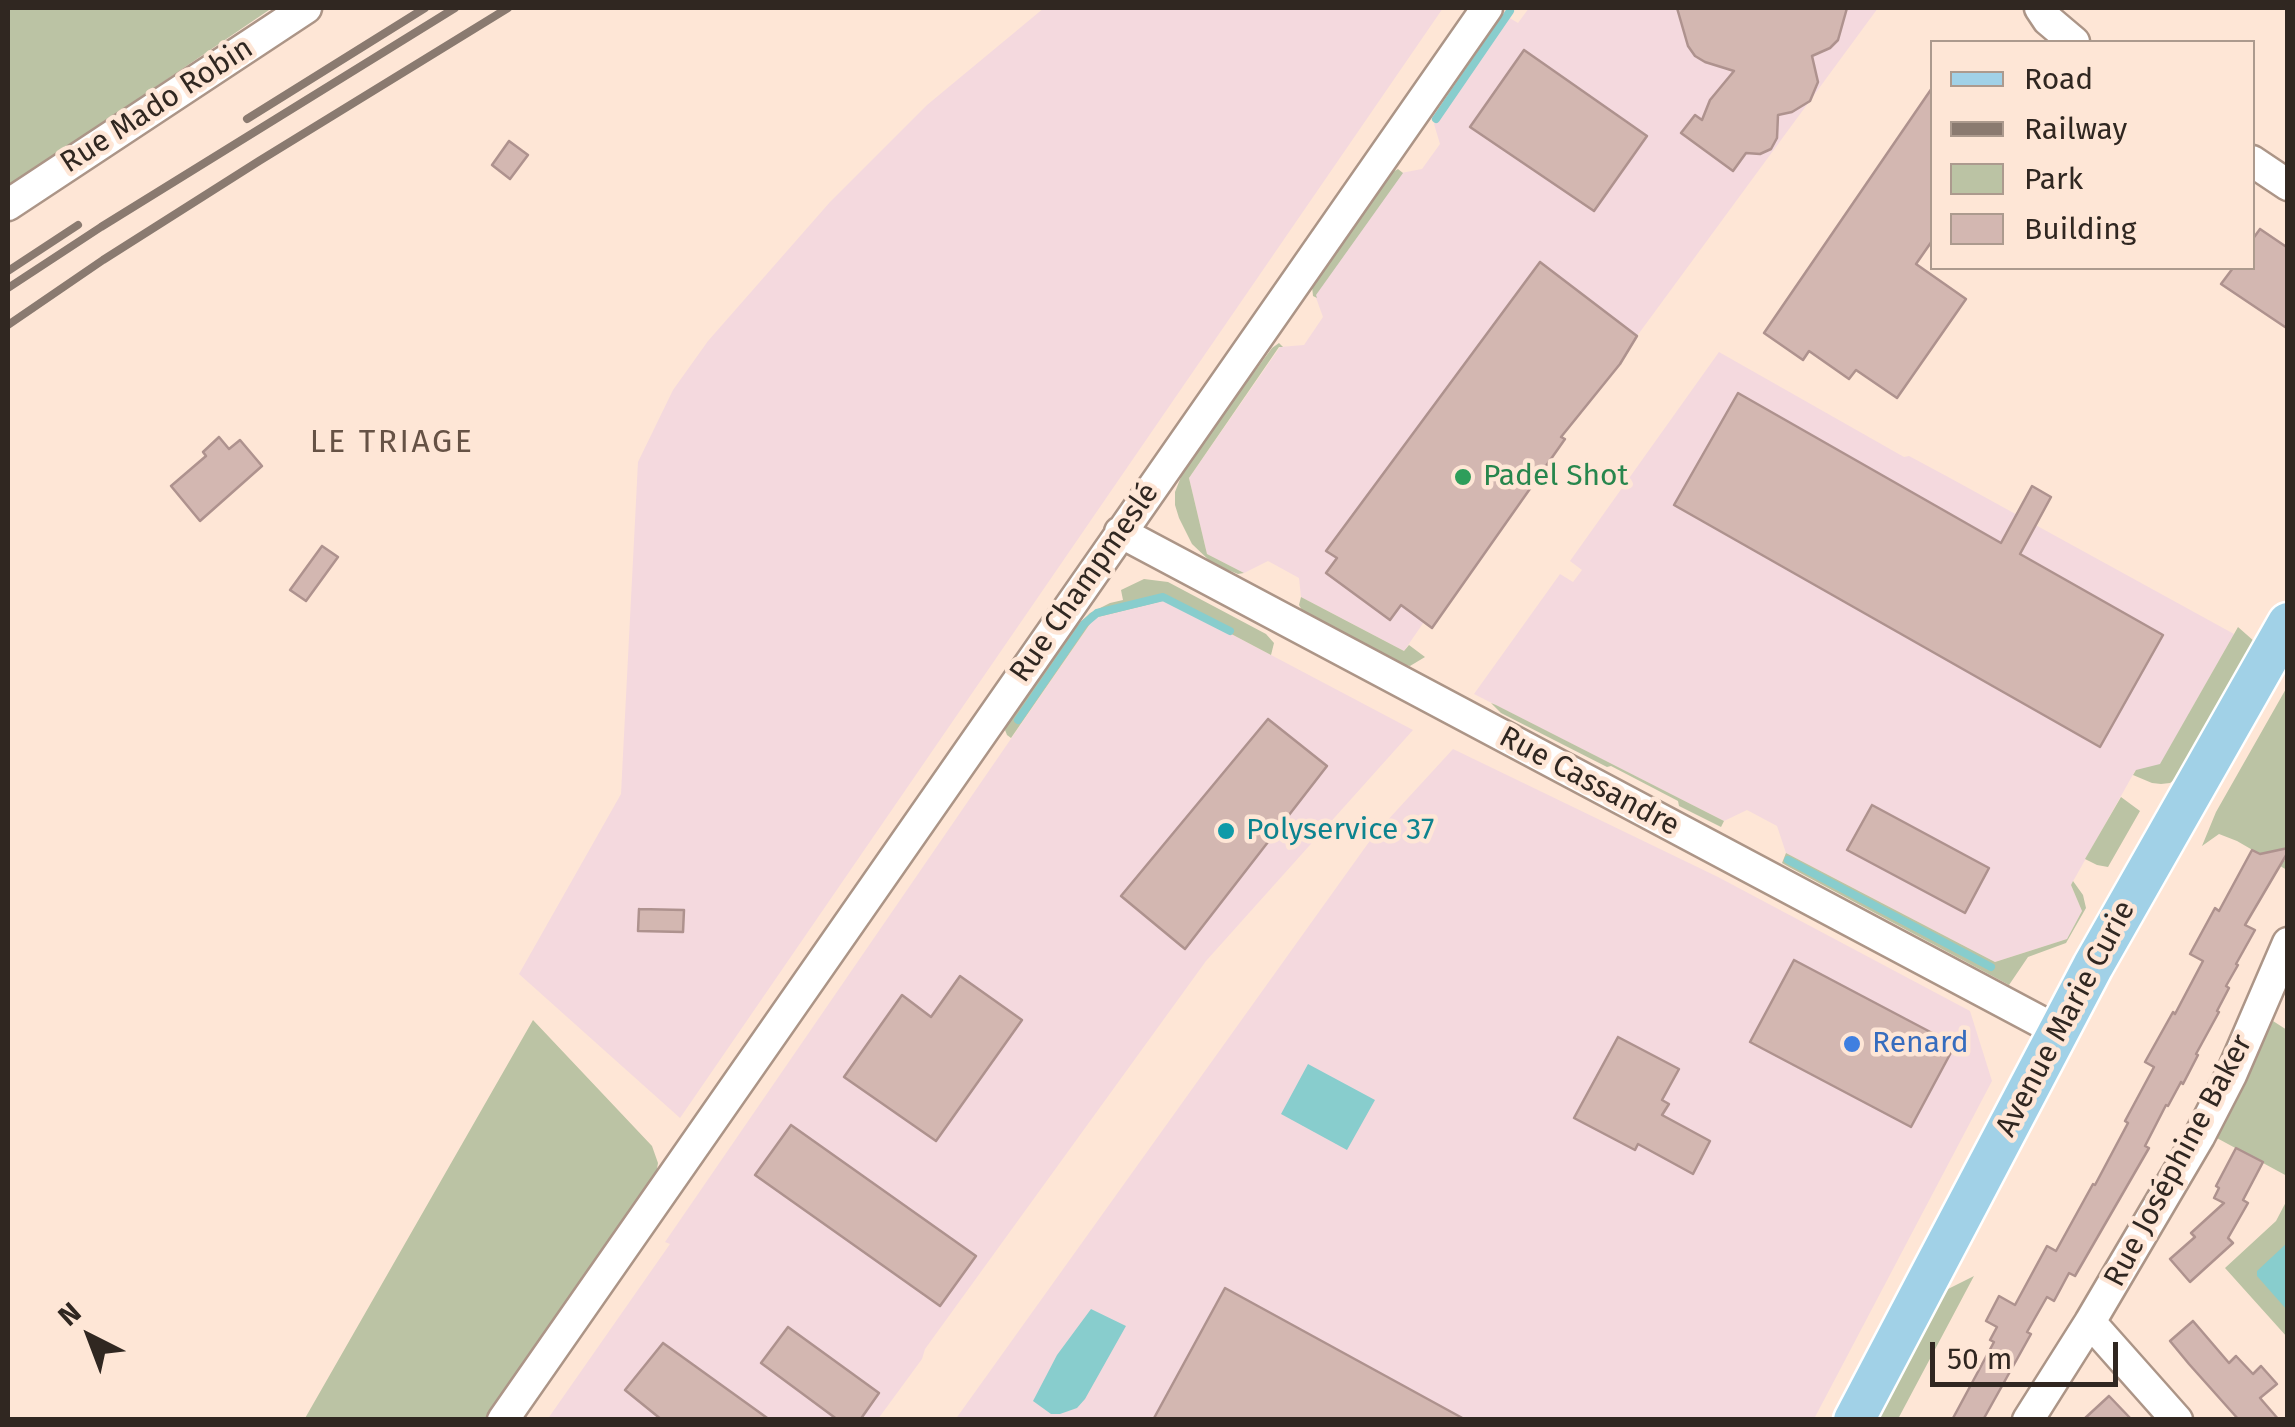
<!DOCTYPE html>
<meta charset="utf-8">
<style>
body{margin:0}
#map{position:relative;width:2295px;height:1427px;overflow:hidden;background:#fee6d6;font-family:"Fira Sans",sans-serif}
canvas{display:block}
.frame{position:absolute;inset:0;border:10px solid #302721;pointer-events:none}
.legend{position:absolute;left:1930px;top:40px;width:325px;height:230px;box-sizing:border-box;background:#fee6d6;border:2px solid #ac9a8e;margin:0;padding:12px 18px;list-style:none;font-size:30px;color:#302721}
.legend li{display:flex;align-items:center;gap:20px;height:50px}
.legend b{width:50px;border:2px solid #ac9a8e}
.north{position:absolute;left:40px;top:1287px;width:100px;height:100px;-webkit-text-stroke:8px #fee6d6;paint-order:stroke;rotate:318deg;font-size:28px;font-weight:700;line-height:40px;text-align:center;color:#302721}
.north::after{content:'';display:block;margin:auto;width:35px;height:45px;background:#302721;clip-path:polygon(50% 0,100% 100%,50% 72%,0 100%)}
.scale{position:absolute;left:1930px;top:1342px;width:188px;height:45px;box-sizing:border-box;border:5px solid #302721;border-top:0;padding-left:12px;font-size:30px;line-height:35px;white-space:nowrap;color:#302721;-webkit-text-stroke:8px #fee6d6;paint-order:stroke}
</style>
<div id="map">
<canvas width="2295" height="1427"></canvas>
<div class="frame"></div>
<ul class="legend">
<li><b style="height:12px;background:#a1d1e7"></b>Road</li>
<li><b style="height:12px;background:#8a7a70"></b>Railway</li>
<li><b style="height:28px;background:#bbc3a4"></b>Park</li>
<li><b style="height:28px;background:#d3b7b1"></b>Building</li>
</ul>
<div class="north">N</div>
<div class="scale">50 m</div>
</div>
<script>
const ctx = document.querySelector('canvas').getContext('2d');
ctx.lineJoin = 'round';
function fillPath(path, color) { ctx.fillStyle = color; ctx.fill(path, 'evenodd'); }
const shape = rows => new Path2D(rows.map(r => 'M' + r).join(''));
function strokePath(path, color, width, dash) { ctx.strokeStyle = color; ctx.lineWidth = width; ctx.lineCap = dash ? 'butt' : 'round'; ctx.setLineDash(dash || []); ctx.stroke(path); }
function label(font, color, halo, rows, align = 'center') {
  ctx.font = font + ' "Fira Sans",sans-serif'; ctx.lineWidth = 9; ctx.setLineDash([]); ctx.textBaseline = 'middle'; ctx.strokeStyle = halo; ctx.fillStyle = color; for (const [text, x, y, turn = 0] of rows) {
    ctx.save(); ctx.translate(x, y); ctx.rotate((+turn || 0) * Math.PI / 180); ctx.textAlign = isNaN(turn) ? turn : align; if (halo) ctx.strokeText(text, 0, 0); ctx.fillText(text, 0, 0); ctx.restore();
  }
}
fillPath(shape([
 [1044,8,1443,8,680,1118,519,974,621,794,638,462,673,390,708,341,830,202,927,105],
 [1529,8,1878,8,1637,336,1620,364,1496,517,1404,651,1301,597,1299,578,1268,561,1244,573,1207,554,1189,478,1280,347,1304,345,1323,317,1315,295,1401,173,1422,169,1440,144,1434,124,1508,17,1518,23],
 [1719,352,1904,457,1909,456,1950,478,2234,634,2160,765,2135,771,2071,885,2082,911,2067,939,1995,962,1786,853,1777,826,1747,810,1724,821,1474,694,1560,574,1573,582,1582,570,1570,561],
 [1167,600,1413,730,1206,961,925,1349,922,1359,878,1419,547,1420,670,1244,665,1242,1094,618],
 [1453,749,1718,877,1970,1011,1992,1081,1814,1419,955,1420,1374,835]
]), '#f4d9de');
fillPath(shape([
 [8,8,272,8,8,187],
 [1398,169,1403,173,1316,295,1317,298,1313,296,1312,286,1391,173],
 [1279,343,1283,347,1279,347,1189,478,1207,554,1244,573,1238,574,1213,564,1192,544,1179,518,1175,505,1175,492,1186,464,1272,348],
 [1144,579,1168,582,1266,634,1274,643,1271,655,1167,600,1094,618,1011,738,1007,735,1005,730,1007,723,1071,632,1090,613,1110,603,1123,600,1121,590],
 [1301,597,1404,651,1409,645,1425,657,1410,666,1396,663,1303,612,1299,605],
 [2238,627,2255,642,2177,778,2170,783,2161,784,2152,783,2133,775,2136,770,2160,764],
 [2287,687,2287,848,2282,861,2287,860,2287,870,2237,841,2219,834,2202,846,2216,812],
 [1491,703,1496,705,1724,821,1721,827,1679,806,1678,801,1611,766,1607,767,1501,713],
 [2121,797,2140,811,2108,867,2097,865,2085,859],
 [1786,853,1995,962,2067,939,2082,911,2071,885,2073,881,2083,895,2086,908,2066,943,2028,957,2009,985,1789,867,1782,863],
 [533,1020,652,1146,658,1163,656,1175,647,1193,486,1419,304,1420],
 [2273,1021,2287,1030,2287,1176,2215,1137],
 [2287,1200,2287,1337,2225,1268,2276,1221],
 [1974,1276,1898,1419,1875,1420,1940,1297,1948,1289]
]), '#bbc3a4');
fillPath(shape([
 [1308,1064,1375,1100,1347,1150,1281,1114],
 [2287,1243,2287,1310,2257,1276,2257,1271],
 [1091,1309,1126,1326,1085,1399,1077,1408,1060,1414,1051,1414,1033,1401,1057,1355]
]), '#88cdcd');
strokePath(shape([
 [1436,119,1510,11],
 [1018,720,1084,624,1097,613,1163,597,1230,631],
 [1788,860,1991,967]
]), '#88cdcd', 8);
const building = shape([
 [1677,8,1847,8,1838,40,1830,48,1812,56,1818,82,1810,101,1792,112,1778,115,1777,138,1771,149,1760,154,1746,153,1733,171,1681,133,1695,115,1702,120,1710,100,1734,71,1705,62,1695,56,1688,46,1677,8],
 [1524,50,1647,136,1594,211,1470,127,1524,50],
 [1932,88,1932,241,1916,264,1966,299,1897,398,1856,370,1849,379,1809,351,1803,360,1764,333,1932,88],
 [509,141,528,155,510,179,492,165,509,141],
 [2260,229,2288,248,2288,329,2221,284,2233,268,2252,268,2252,240,2260,229],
 [1540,262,1637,336,1620,364,1561,437,1565,439,1432,628,1401,605,1390,620,1326,573,1337,558,1326,551,1540,262],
 [1738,393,2001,543,2032,486,2051,497,2020,554,2163,635,2100,747,1674,505,1738,393],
 [219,437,229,449,240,440,262,466,200,521,171,486,206,456,203,452,219,437],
 [322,546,338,557,306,601,290,590,322,546],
 [1268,719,1327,766,1185,949,1121,896,1268,719],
 [1872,805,1989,868,1965,913,1847,850,1872,805],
 [2288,848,2288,852,2245,925,2255,930,2236,964,2238,965,2226,986,2229,988,2217,1011,2219,1012,2196,1054,2198,1055,2183,1084,2181,1082,2168,1106,2166,1105,2145,1146,2149,1148,2075,1276,2069,1273,2054,1301,2047,1297,2027,1332,2031,1334,1983,1420,1952,1420,1994,1342,1990,1340,1997,1327,1986,1321,1999,1296,2015,1305,2047,1246,2056,1251,2093,1184,2095,1185,2128,1123,2125,1121,2154,1067,2145,1062,2173,1012,2175,1014,2203,961,2190,954,2215,908,2219,911,2252,850,2260,854,2288,848],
 [639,909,684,910,683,932,638,931,639,909],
 [1794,960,1955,1045,1911,1127,1750,1042,1794,960],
 [960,976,1022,1020,936,1141,844,1077,902,995,931,1017,960,976],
 [1618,1037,1679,1069,1662,1100,1669,1104,1662,1115,1710,1141,1693,1174,1638,1144,1635,1150,1574,1118,1618,1037],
 [791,1125,976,1256,940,1306,755,1175,791,1125],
 [2236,1148,2263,1162,2243,1200,2248,1203,2228,1238,2233,1243,2190,1282,2170,1259,2195,1237,2191,1233,2224,1203,2214,1198,2219,1188,2216,1186,2236,1148],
 [1225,1288,1466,1420,1153,1420,1225,1288],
 [2193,1321,2229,1363,2236,1356,2253,1374,2261,1366,2277,1384,2260,1398,2279,1420,2239,1420,2189,1364,2170,1341,2193,1321],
 [788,1327,879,1393,860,1420,838,1420,761,1363,788,1327],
 [663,1343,770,1420,662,1420,625,1390,663,1343],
 [2109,1396,2132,1420,2083,1420,2109,1396]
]);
fillPath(building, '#d3b7b1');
strokePath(building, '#ae928e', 2.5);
const minor = shape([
 [2040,8,2048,20,2074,42],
 [2252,161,2288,185],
 [8,205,306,8],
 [1120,532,2058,1031],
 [2090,1322,2177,1420],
 [503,1420,1487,8],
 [2028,1420,2090,1322,2199,1137,2231,1075,2288,943]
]);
const major = shape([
 [1854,1420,2093,966,2288,623]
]);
strokePath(minor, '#ac9587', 35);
strokePath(major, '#fff', 45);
strokePath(minor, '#fff', 30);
strokePath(major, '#a1d1e7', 40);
strokePath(shape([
 [247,119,425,8],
 [8,271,78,225],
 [8,288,101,227,455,8],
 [8,325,103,260,259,161,508,8]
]), '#8a7a70', 8);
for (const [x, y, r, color] of [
 [1463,477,10,"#2e9e5b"],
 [1226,831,10,"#0f9aa8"],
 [1852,1044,10,"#3f7fe0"]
]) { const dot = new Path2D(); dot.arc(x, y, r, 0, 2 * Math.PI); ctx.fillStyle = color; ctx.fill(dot); strokePath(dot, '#fee6d6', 4); }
label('30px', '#302721', '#fee6d6', [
 ["Rue Mado Robin",157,106,-33],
 ["Rue Champmeslé",1085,583,-55],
 ["Rue Cassandre",1589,782,28],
 ["Avenue Marie Curie",2066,1019,-62],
 ["Rue Joséphine Baker",2179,1161,-62]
]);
label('30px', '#27864d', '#fee6d6', [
 ["Padel Shot",1483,477]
], 'left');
label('30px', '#0d838f', '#fee6d6', [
 ["Polyservice 37",1246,831]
], 'left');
label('30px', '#366cbe', '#fee6d6', [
 ["Renard",1872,1044]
], 'left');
ctx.letterSpacing = '2.5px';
label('32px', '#665245', '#fee6d6', [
 ["LE TRIAGE",392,443]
]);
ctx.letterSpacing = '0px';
</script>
